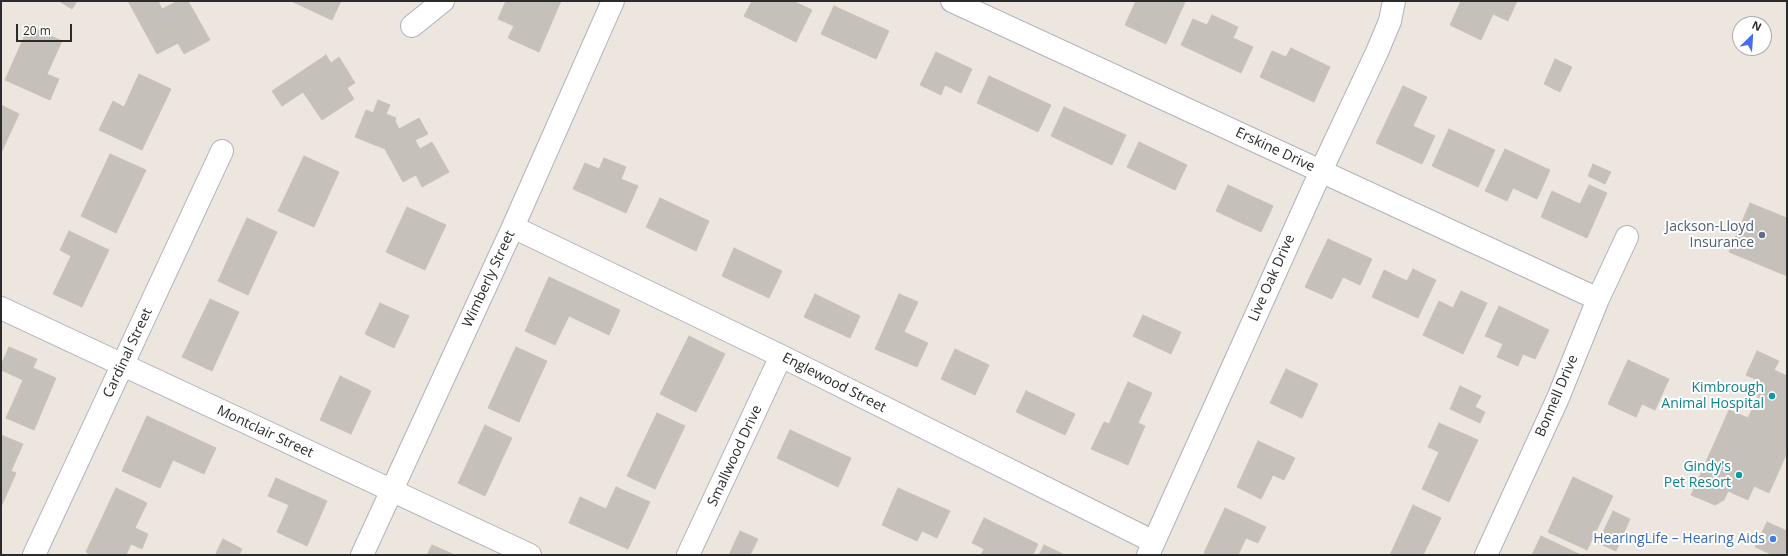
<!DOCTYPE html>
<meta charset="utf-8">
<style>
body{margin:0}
#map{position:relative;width:1788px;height:556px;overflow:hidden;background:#ece6df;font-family:"Open Sans",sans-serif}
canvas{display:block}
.frame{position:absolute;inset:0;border:2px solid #2b2b2b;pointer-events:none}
.north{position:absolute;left:1732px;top:16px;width:40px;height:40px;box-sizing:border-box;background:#fff;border:1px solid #aaa;border-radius:50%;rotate:25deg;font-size:11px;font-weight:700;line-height:16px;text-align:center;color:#2b2b2b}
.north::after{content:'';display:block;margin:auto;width:14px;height:18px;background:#4969ef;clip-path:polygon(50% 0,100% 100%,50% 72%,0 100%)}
.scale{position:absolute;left:16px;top:24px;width:56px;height:18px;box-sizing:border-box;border:2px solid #2b2b2b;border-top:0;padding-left:5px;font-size:12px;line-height:14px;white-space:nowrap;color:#2b2b2b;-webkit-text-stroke:3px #fff;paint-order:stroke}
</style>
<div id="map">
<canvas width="1788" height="556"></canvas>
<div class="frame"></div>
<div class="north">N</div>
<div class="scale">20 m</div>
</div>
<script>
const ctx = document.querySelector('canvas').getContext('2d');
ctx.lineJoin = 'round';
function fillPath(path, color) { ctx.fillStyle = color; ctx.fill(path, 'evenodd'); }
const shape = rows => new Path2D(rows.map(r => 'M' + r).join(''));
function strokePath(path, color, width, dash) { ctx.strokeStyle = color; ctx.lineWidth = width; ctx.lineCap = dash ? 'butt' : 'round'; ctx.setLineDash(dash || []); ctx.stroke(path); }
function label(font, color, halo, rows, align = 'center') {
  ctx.font = font + ' "Open Sans",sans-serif'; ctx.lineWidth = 4; ctx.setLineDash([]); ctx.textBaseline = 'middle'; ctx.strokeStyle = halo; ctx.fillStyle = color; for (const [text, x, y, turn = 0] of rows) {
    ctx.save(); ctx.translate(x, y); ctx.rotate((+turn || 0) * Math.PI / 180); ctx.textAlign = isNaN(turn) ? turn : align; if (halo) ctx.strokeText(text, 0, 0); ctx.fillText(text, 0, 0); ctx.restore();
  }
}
const building = shape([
 [59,1,77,1,72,9,59,1],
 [128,1,158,1,162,9,178,1,188,1,210,40,184,54,178,43,157,54,128,1],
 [291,1,341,1,332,20,291,1],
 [506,1,561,1,539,52,508,38,514,26,498,19,506,1],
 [752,1,793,1,812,10,796,42,744,16,752,1],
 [1136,1,1185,2,1166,44,1125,25,1136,1],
 [1461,1,1517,1,1508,21,1493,14,1481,40,1450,25,1461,1],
 [834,6,889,31,876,59,821,34,834,6],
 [1212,15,1238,27,1233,38,1253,47,1241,73,1181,45,1193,19,1207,25,1212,15],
 [29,26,62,41,47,74,59,79,50,100,5,80,29,26],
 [1291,48,1330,67,1314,102,1260,77,1272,51,1286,57,1291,48],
 [936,52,972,69,961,93,945,85,941,95,920,85,936,52],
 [326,55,331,63,339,57,355,83,347,88,354,99,322,120,303,92,282,106,272,91,326,55],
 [1555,59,1572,67,1560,92,1544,84,1555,59],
 [139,74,171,89,142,150,99,130,113,101,124,107,139,74],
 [989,76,1051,105,1038,132,977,103,989,76],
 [1403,86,1427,97,1413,126,1435,136,1422,164,1376,143,1403,86],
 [378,100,390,105,386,114,396,118,395,121,399,129,419,118,428,134,415,140,420,149,432,142,449,172,422,187,416,175,403,182,385,149,355,137,366,110,373,113,378,100],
 [1,105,19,114,1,153,1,105],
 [1064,107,1126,135,1112,165,1051,136,1064,107],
 [1449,129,1495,150,1478,187,1432,166,1449,129],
 [1139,142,1187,165,1175,190,1127,167,1139,142],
 [1505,149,1550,170,1537,199,1513,188,1507,201,1485,191,1505,149],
 [110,154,146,170,116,233,81,216,110,154],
 [304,156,339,172,314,227,278,211,304,156],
 [604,158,626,167,621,179,638,186,626,213,573,189,585,163,599,169,604,158],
 [1593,164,1611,172,1605,184,1588,176,1593,164],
 [1228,185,1273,206,1261,232,1216,211,1228,185],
 [1589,185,1607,193,1587,238,1541,217,1552,191,1580,204,1589,185],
 [660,198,709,221,696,251,646,227,660,198],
 [1750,203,1787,218,1787,276,1729,252,1750,203],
 [407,207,446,225,425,270,386,252,407,207],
 [247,218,277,232,248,295,218,281,247,218],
 [69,231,109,250,82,307,53,294,71,256,60,250,69,231],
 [1328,239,1372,259,1360,285,1343,277,1332,299,1305,287,1328,239],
 [734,248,782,271,769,298,722,276,734,248],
 [1413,269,1436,280,1418,318,1372,297,1384,270,1407,281,1413,269],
 [549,277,620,310,609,335,569,316,555,345,525,331,549,277],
 [1461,291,1487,303,1463,354,1423,335,1439,301,1453,308,1461,291],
 [815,294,860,316,850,338,804,317,815,294],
 [899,294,918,302,904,332,928,343,917,367,875,349,899,294],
 [210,299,239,312,212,371,182,357,210,299],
 [380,303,409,316,394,348,365,334,380,303],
 [1499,306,1549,330,1535,359,1523,354,1518,366,1497,357,1503,344,1485,336,1499,306],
 [1143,315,1181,332,1171,354,1133,336,1143,315],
 [689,336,725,354,696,412,660,394,689,336],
 [9,347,37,359,33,368,56,378,34,430,6,418,23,380,1,370,1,365,9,347],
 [516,347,547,361,519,422,488,408,516,347],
 [955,349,989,365,975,395,941,379,955,349],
 [1757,351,1779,361,1774,370,1787,376,1787,452,1782,464,1718,435,1729,410,1748,418,1764,383,1746,375,1757,351],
 [1628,360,1669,379,1655,410,1642,404,1636,417,1608,404,1628,360],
 [1286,369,1318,384,1302,418,1270,403,1286,369],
 [340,376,371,391,351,434,320,420,340,376],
 [1128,382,1152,393,1138,423,1145,426,1128,465,1091,449,1104,422,1109,424,1128,382],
 [1460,386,1481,396,1475,407,1485,412,1480,423,1450,409,1460,386],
 [1026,391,1075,414,1065,435,1016,412,1026,391],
 [657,413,685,426,655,489,627,476,657,413],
 [147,416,216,448,204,474,173,460,160,488,122,471,147,416],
 [1439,423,1478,440,1449,502,1422,489,1439,452,1428,447,1439,423],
 [485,425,512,438,485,496,458,483,485,425],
 [790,430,851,458,838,487,777,458,790,430],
 [1,435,23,444,11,471,16,473,1,507,1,435],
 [1718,435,1782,464,1769,493,1754,486,1748,500,1728,491,1724,500,1715,505,1691,495,1718,435],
 [1258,441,1295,458,1284,480,1273,475,1261,499,1237,487,1258,441],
 [1573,477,1613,496,1587,550,1548,532,1573,477],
 [276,478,327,501,307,546,277,532,289,505,268,496,276,478],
 [616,487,650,502,628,549,569,523,580,497,606,509,616,487],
 [116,488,147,503,135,528,148,534,142,549,131,544,126,555,92,555,86,552,116,488],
 [898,488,950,511,937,538,922,531,917,541,882,525,898,488],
 [1413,505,1441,518,1423,555,1390,555,1413,505],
 [1225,508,1266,527,1258,543,1246,538,1238,555,1208,555,1204,553,1225,508],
 [1613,511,1630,519,1616,551,1598,543,1613,511],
 [984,518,1038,544,1033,555,981,555,984,549,972,543,984,518],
 [1767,522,1787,531,1787,555,1773,555,1755,547,1767,522],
 [740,531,758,539,750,555,729,555,740,531],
 [1541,536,1581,555,1532,555,1541,536],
 [223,539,242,549,239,555,219,555,216,553,223,539],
 [432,545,455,555,427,555,432,545],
 [1044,545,1065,555,1039,555,1044,545]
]);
fillPath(building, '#c5c0ba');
strokePath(building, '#c8c2b8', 1);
const minor = shape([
 [952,1,1598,299],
 [412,26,443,1],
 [513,227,781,356,1154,542],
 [1,308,530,555],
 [34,555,222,151],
 [362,555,513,227,613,1],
 [688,555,781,356],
 [1148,555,1321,171,1377,52,1390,21,1394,1],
 [1486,555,1558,398,1598,299,1627,237]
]);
strokePath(minor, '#afb1bb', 24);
strokePath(minor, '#fff', 22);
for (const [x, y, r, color] of [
 [1762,235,4,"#5c6f8a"],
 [1772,396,4,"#0f9aa8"],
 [1739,475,4,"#0f9aa8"],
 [1773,539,4,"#3f7fe0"]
]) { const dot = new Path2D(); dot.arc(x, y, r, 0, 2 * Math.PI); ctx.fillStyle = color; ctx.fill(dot); strokePath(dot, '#fff', 1.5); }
label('14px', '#2b2b2b', '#fff', [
 ["Erskine Drive",1275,150,25],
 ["Live Oak Drive",1272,278,-66],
 ["Wimberly Street",489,279,-65],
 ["Cardinal Street",128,353,-65],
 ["Englewood Street",834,383,27],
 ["Bonnell Drive",1557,396,-67],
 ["Montclair Street",265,432,25],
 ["Smallwood Drive",735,456,-65]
]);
label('14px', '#4e5e75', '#fff', [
 ["Jackson-Lloyd",1754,227],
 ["Insurance",1754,243]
], 'right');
label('14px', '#0d838f', '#fff', [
 ["Kimbrough",1764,388],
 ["Animal Hospital",1764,404],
 ["Gindy's",1731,467],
 ["Pet Resort",1731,483]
], 'right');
label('14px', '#366cbe', '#fff', [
 ["HearingLife – Hearing Aids",1765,539]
], 'right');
</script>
